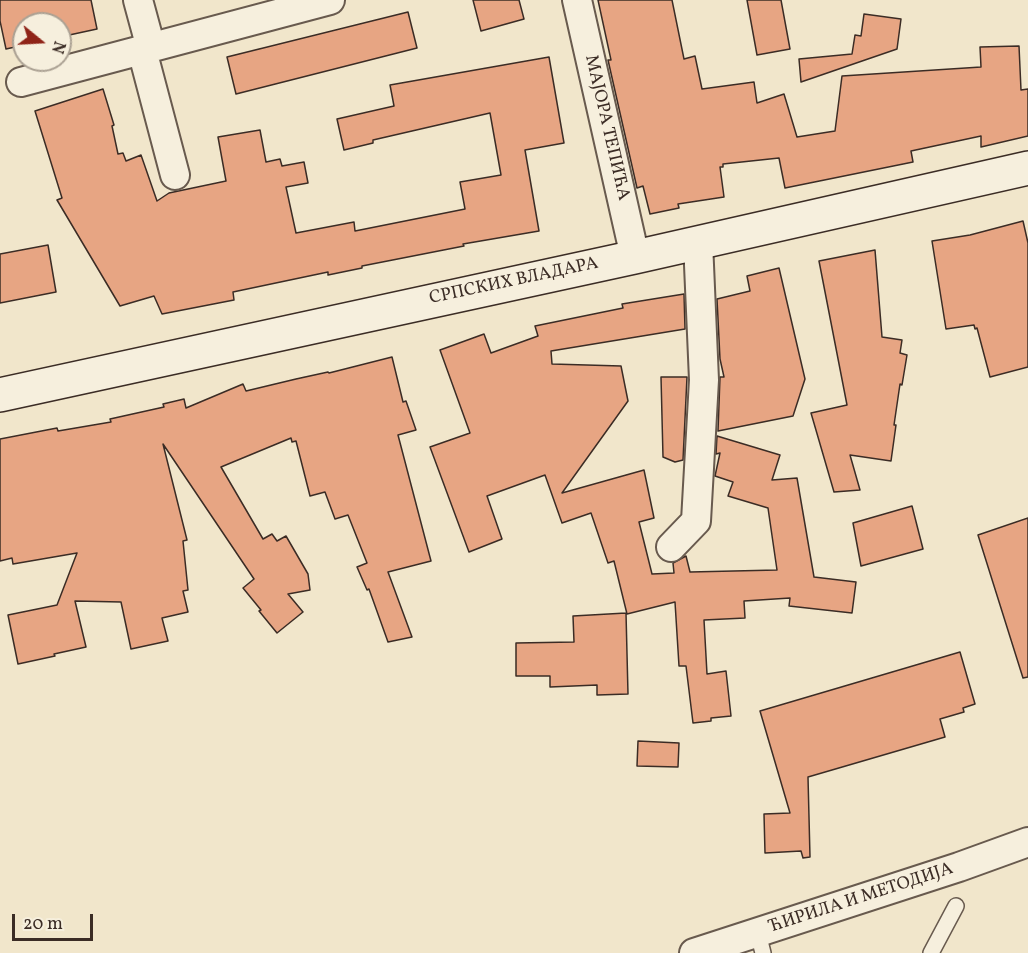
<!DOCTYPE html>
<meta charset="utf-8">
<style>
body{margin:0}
#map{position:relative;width:1028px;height:953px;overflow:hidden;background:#f1e6cb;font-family:Vollkorn,serif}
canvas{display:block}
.north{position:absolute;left:12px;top:12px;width:60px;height:60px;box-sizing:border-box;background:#f6efdd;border:2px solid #aba193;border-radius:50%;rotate:108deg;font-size:16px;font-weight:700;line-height:24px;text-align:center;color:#3b2c25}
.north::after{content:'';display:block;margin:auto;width:21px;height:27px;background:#8f2418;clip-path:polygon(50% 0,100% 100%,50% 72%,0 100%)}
.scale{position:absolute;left:12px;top:914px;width:81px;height:27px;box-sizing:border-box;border:3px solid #3b2c25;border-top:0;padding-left:8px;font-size:18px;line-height:21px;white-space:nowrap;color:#3b2c25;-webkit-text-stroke:4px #f6efdd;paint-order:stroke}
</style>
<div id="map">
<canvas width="1028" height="953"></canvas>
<div class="north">N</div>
<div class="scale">20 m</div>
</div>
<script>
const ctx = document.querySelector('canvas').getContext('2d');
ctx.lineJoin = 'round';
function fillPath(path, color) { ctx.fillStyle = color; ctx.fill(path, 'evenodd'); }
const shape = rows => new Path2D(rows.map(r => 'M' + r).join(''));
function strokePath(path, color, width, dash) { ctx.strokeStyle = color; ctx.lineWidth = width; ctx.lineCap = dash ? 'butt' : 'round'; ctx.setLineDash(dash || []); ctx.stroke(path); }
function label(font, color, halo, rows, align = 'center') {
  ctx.font = font + ' Vollkorn,serif'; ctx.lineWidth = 5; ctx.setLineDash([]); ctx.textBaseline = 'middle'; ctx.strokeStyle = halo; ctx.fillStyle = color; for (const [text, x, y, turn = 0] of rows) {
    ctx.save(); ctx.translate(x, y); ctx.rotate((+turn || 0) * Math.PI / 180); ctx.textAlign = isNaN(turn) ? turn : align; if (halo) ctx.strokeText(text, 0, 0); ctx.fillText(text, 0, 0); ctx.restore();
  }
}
const building = shape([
 [0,0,91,0,97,29,60,37,60,24,24,24,24,45,6,49,0,21,0,0],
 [473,0,519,0,524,19,481,31,473,0],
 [598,0,672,0,684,59,695,56,702,89,754,82,757,103,784,94,797,137,835,131,842,76,981,67,980,47,1019,46,1021,90,1028,89,1028,136,981,147,981,136,911,151,913,162,785,188,779,158,723,164,723,167,720,167,724,197,678,204,679,208,650,214,643,186,637,188,608,60,611,60,598,0],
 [747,0,781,0,790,49,757,55,747,0],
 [408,12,417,48,236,94,227,57,408,12],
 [864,14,901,19,897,49,801,82,799,59,852,54,855,35,861,36,864,14],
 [549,57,564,143,525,150,539,231,463,244,464,246,362,266,362,268,328,275,328,272,233,292,234,300,162,314,154,296,120,306,57,200,62,198,35,111,103,89,114,125,112,126,118,154,123,153,126,161,141,155,157,201,169,193,226,181,218,137,260,130,266,162,280,159,282,166,304,162,308,183,286,187,296,233,354,222,355,231,465,209,460,182,501,175,490,113,373,140,373,143,344,150,337,119,394,106,390,85,549,57],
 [1023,221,1028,243,1028,367,990,377,977,328,975,329,974,325,946,329,932,241,970,235,1023,221],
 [48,245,56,292,0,303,0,254,48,245],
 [875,250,882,337,902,340,900,353,907,355,902,385,900,384,894,425,896,425,891,461,850,455,860,490,834,492,811,413,847,405,819,261,875,250],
 [779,268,805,379,793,416,718,431,720,377,724,377,720,359,717,299,750,291,747,276,779,268],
 [684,294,685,329,551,351,552,364,621,366,628,401,562,493,644,470,654,518,639,522,652,574,674,573,673,563,686,556,690,572,777,570,768,508,728,496,733,482,715,476,720,453,716,454,717,436,780,455,772,480,797,478,814,577,856,582,852,613,789,606,790,598,744,601,745,618,704,620,707,674,726,671,731,716,711,718,711,721,693,723,686,666,679,666,675,602,627,614,614,561,608,563,591,513,562,523,545,475,487,496,502,539,469,552,430,447,470,433,440,350,484,334,491,353,538,336,535,326,623,308,622,304,684,294],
 [392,357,403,402,406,401,416,430,398,435,431,561,388,572,412,637,388,642,369,589,367,590,357,567,367,563,348,515,335,519,325,492,310,496,296,441,292,442,291,438,221,467,263,539,272,534,277,541,286,536,308,574,310,590,288,594,303,612,277,633,259,611,261,610,243,588,254,579,163,444,187,540,183,541,188,590,183,591,188,612,162,618,168,641,131,649,121,602,75,601,86,647,54,654,55,656,18,664,8,615,57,605,77,553,13,564,12,558,0,561,0,439,57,428,58,431,111,422,110,419,164,407,163,404,184,399,186,408,243,384,246,391,296,379,328,372,329,373,392,357],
 [661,377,687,377,683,460,675,462,663,457,661,377],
 [912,506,923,549,861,566,853,523,912,506],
 [1028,518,1028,677,1023,678,978,535,1028,518],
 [626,613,628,694,597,695,597,685,550,687,550,676,516,676,516,643,574,642,573,616,626,613],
 [960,652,975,704,963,708,964,712,940,719,945,737,808,777,810,857,803,858,801,851,765,853,764,814,790,813,760,711,960,652],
 [638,741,679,743,678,767,637,766,638,741]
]);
fillPath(building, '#e7a583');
strokePath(building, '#3b2c25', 1.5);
const service = shape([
 [758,933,763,953],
 [931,953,956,906]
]);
const minor = shape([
 [138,0,151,48],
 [577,0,635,257],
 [142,50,175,175],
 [21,82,330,0],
 [671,547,696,521,704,380,698,242],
 [694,953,959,867,1028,842]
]);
const secondary = shape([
 [0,395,635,257,1028,168]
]);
strokePath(service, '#685a4e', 18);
strokePath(minor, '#685a4e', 32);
strokePath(secondary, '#3b2c25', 36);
strokePath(service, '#f6efdd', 15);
strokePath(minor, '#f6efdd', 28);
strokePath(secondary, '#f6efdd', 33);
label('18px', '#3b2c25', '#f6efdd', [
 ["МАЈОРА ТЕПИЋА",606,128,77],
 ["СРПСКИХ ВЛАДАРА",514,282,-12],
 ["ЋИРИЛА И МЕТОДИЈА",861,899,-18]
]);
</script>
